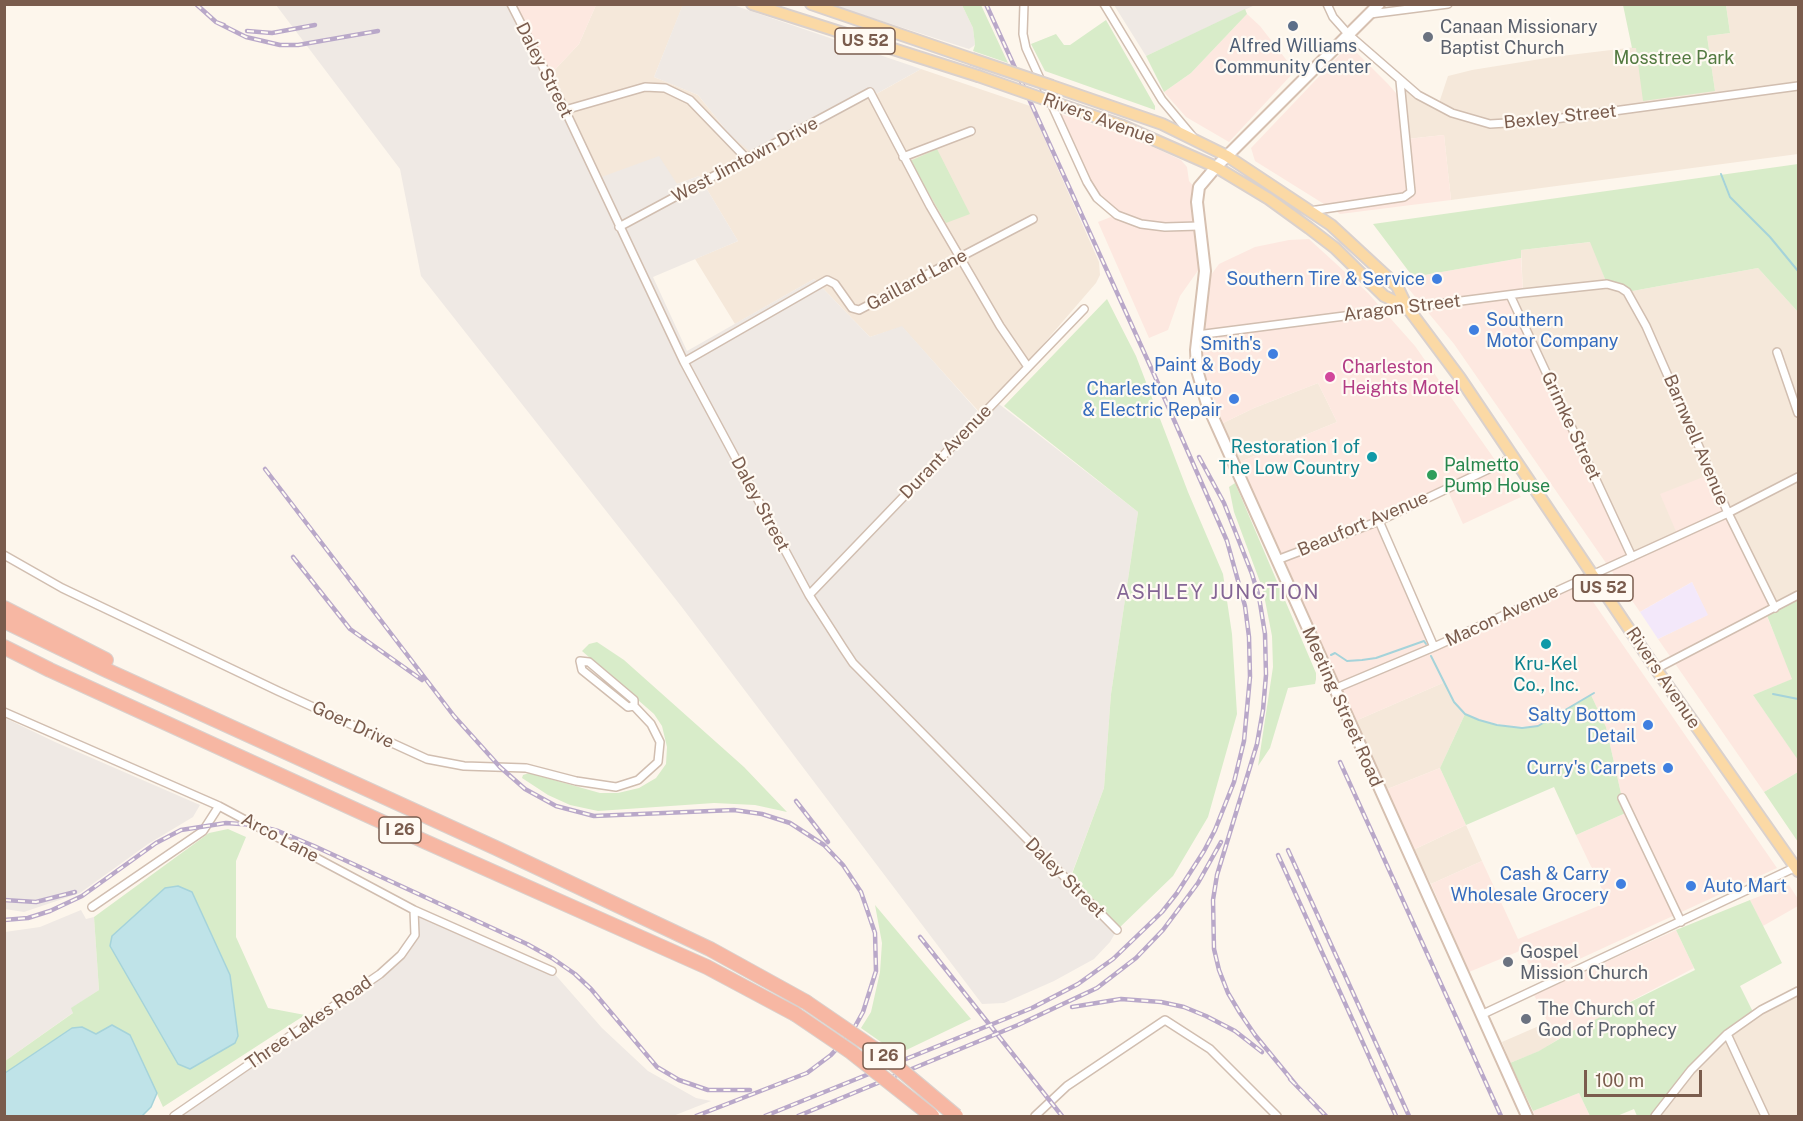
<!DOCTYPE html>
<style>
body{margin:0}
#map{position:relative;width:1803px;height:1121px;overflow:hidden;background:#fdf6ec;font-family:"Public Sans",sans-serif}
canvas{display:block}
.frame{position:absolute;inset:0;border:6px solid #7a5c4d;pointer-events:none}
.scale{position:absolute;left:1584px;top:1070px;width:118px;height:27px;box-sizing:border-box;border:3px solid #7a5c4d;border-top:0;padding-left:8px;font-size:18px;line-height:21px;white-space:nowrap;color:#7a5c4d;-webkit-text-stroke:4px #fffaf3;paint-order:stroke}
</style>
<div id="map">
<canvas width="1803" height="1121"></canvas>
<div class="frame"></div>
<div class="scale">100 m</div>
</div>
<script>
const ctx = document.querySelector('canvas').getContext('2d');
ctx.lineJoin = 'round';
function fillPath(path, color) { ctx.fillStyle = color; ctx.fill(path, 'evenodd'); }
const shape = rows => new Path2D(rows.map(r => 'M' + r).join(''));
function strokePath(path, color, width, dash) { ctx.strokeStyle = color; ctx.lineWidth = width; ctx.lineCap = dash ? 'butt' : 'round'; ctx.setLineDash(dash || []); ctx.stroke(path); }
function label(font, color, halo, rows, align = 'center') {
  ctx.font = font + ' "Public Sans",sans-serif'; ctx.lineWidth = 4.5; ctx.setLineDash([]); ctx.textBaseline = 'middle'; ctx.strokeStyle = halo; ctx.fillStyle = color; for (const [text, x, y, turn = 0] of rows) {
    ctx.save(); ctx.translate(x, y); ctx.rotate((+turn || 0) * Math.PI / 180); ctx.textAlign = isNaN(turn) ? turn : align; if (halo) ctx.strokeText(text, 0, 0); ctx.fillText(text, 0, 0); ctx.restore();
  }
}
fillPath(shape([
 [596,5,683,5,654,77,698,95,729,134,862,102,921,69,1030,106,1099,262,1100,275,1096,283,982,415,902,327,870,337,814,279,735,324,695,259,738,241,699,176,677,184,597,179,548,77,579,44],
 [1726,5,1798,5,1798,154,1451,200,1444,135,1407,139,1400,81,1438,106,1448,76,1472,70,1553,57,1636,47,1715,91,1707,36,1730,33],
 [1591,242,1607,284,1627,292,1758,268,1798,312,1798,595,1775,608,1679,536,1632,557,1510,295,1523,293,1521,250],
 [1318,383,1337,422,1240,462,1223,423,1254,408],
 [1445,682,1454,702,1465,714,1440,768,1385,790,1353,722],
 [1466,825,1482,861,1431,884,1413,850],
 [1798,995,1798,1116,1655,1116,1727,1034,1761,1010],
 [1548,1022,1557,1040,1540,1051,1510,1063,1502,1042]
]), '#f5e8da');
fillPath(shape([
 [511,5,596,5,579,44,548,77],
 [1247,14,1260,26,1295,71,1229,142,1186,117,1164,92,1191,73],
 [1349,45,1388,84,1403,101,1407,139,1444,135,1451,200,1340,214,1255,161,1251,148],
 [1055,112,1132,138,1162,151,1181,160,1187,167,1189,181,1198,191,1204,262,1180,296,1168,330,1149,338,1098,222,1116,215,1102,204],
 [1309,239,1368,293,1415,346,1521,497,1463,524,1447,489,1379,521,1434,647,1578,580,1777,868,1536,979,1522,950,1469,972,1431,884,1482,861,1518,939,1608,902,1576,835,1628,812,1622,798,1606,727,1591,695,1538,726,1513,727,1479,720,1465,714,1455,702,1445,682,1353,722,1240,462,1337,422,1318,383,1254,408,1223,423,1206,378,1202,356,1211,275,1219,264,1255,247,1289,240],
 [1521,258,1523,293,1511,295,1632,556,1678,536,1660,494,1711,474,1775,608,1766,614,1793,679,1753,695,1798,759,1798,772,1764,792,1658,639,1707,615,1692,582,1640,612,1454,344,1403,282,1413,277],
 [1440,768,1466,825,1413,850,1385,790],
 [1789,885,1798,899,1798,906,1763,926,1750,900],
 [1676,930,1694,968,1557,1040,1534,995],
 [1579,1093,1590,1116,1535,1116,1533,1111]
]), '#fde8e0');
fillPath(shape([
 [683,4,733,5,921,69,759,159,729,134,698,95,654,77],
 [276,5,510,5,596,179,659,156,677,184,699,176,738,241,653,277,687,351,814,279,870,337,902,326,981,415,995,401,1138,512,1111,694,1104,788,1069,881,1117,930,1110,942,1094,959,1054,981,1004,1003,982,1004,681,606,421,276,400,169],
 [832,5,962,5,973,28,975,45,969,49],
 [1114,5,1255,5,1146,56],
 [5,718,55,742,200,805,193,817,148,844,80,893,24,912,5,909],
 [81,910,86,919,94,917,99,990,72,1008,74,1012,5,1061,5,932,40,927],
 [414,910,552,971,602,1028,648,1071,696,1098,711,1101,673,1116,174,1116,380,974,414,935]
]), '#efe9e4');
fillPath(shape([
 [1692,582,1708,615,1658,639,1640,612]
]), '#f3e8fa');
fillPath(shape([
 [962,5,981,5,1008,63,973,51,975,45,973,28],
 [1623,5,1726,5,1730,33,1707,36,1715,91,1643,101,1636,48,1632,48],
 [1245,9,1247,14,1191,73,1164,92,1146,56],
 [1106,20,1155,106,1155,110,1045,71,1031,44,1056,34,1064,45,1070,45],
 [937,149,970,214,946,223,910,161],
 [1798,164,1798,312,1758,268,1627,292,1607,284,1590,242,1521,250,1521,258,1413,277,1373,224],
 [1107,299,1136,356,1188,492,1223,574,1232,634,1237,714,1208,817,1173,876,1117,930,1069,882,1104,788,1111,694,1138,512,1004,406],
 [1235,483,1316,673,1316,679,1315,684,1288,688,1270,748,1258,766,1273,667,1272,636,1263,590,1234,512,1229,487],
 [1798,595,1798,760,1753,695,1792,679,1766,613],
 [597,642,624,660,744,767,787,812,755,805,714,803,598,811,570,805,548,795,522,778,523,775,529,773,600,793,618,793,639,788,656,778,666,764,667,747,662,726,654,714,582,651,589,644],
 [1591,695,1606,727,1622,798,1628,812,1576,835,1554,787,1466,825,1440,768,1465,714,1479,720,1497,725,1522,728,1538,726],
 [1798,772,1798,842,1764,792],
 [228,829,246,837,236,861,236,937,268,1008,305,1015,163,1107,130,1035,96,1034,82,1027,72,1028,5,1073,5,1061,73,1013,71,1008,99,990,94,917,209,833],
 [178,886,192,892,230,975],
 [1750,900,1782,963,1740,986,1754,1014,1691,1070,1655,1116,1637,1116,1634,1109,1617,1116,1590,1116,1579,1093,1533,1111,1510,1063,1539,1051,1576,1029,1695,970,1676,930],
 [875,905,971,1019,898,1054,861,1028,871,1012,880,972,882,943]
]), '#d8ecc9');
const water = shape([
 [178,886,192,892,230,975,238,1036,235,1043,190,1069,178,1064,110,946,112,936,165,888,178,886],
 [112,1025,130,1035,157,1093,151,1107,142,1116,5,1116,5,1073,72,1028,82,1027,96,1034,112,1025]
]);
fillPath(water, '#bfe3e8');
strokePath(water, '#a5d3da', 1.5);
strokePath(shape([
 [1721,174,1730,197,1770,237,1798,271],
 [1331,655,1335,653,1347,661,1362,660,1376,658,1424,641,1426,644],
 [1431,656,1454,702,1465,714,1479,720,1497,725,1522,728,1538,726,1594,693],
 [1773,694,1798,699]
]), '#a5d3da', 2);
const street = shape([
 [511,4,565,110,684,362,809,595,843,648,853,663,1117,930],
 [1024,4,1023,34,1026,48,1087,182,1097,198,1117,215,1141,224,1165,227,1199,226],
 [1104,4,1162,100,1193,137],
 [1327,4,1333,17,1349,35,1418,95,1452,113,1490,124,1540,121,1798,86],
 [1370,14,1448,4],
 [565,110,645,87,665,88,690,100,747,159],
 [903,157,971,131],
 [1310,211,1404,197,1411,192,1400,81],
 [619,227,870,92,930,206,1000,326,1028,367],
 [1510,295,1632,557],
 [1197,335,1523,293,1607,284,1621,288,1627,292,1646,326,1728,513,1775,608],
 [1777,352,1798,413],
 [684,362,827,280,835,284,852,308,859,310,1033,219],
 [1379,521,1434,647],
 [4,555,62,588,278,691,427,759,464,766,526,768,576,781,616,787,638,780,658,762,660,742,651,724,634,706,634,700,589,662,580,661,582,670,628,707,634,706],
 [1277,560,1379,521,1514,457],
 [809,595,1084,309],
 [1656,669,1798,595],
 [1334,689,1434,647,1728,513,1798,477],
 [4,712,219,806,414,910,552,971],
 [1622,798,1681,922],
 [92,907,203,831,219,806],
 [1481,1015,1796,867],
 [1727,1034,1765,1116],
 [174,1116,380,974,401,955,415,935,414,910],
 [1035,1116,1067,1086,1165,1020,1210,1049,1277,1116],
 [1655,1116,1691,1070,1727,1034,1761,1010,1798,991]
]);
const secondary = shape([
 [1379,4,1216,167,1199,187,1197,202,1205,271,1196,350,1197,370,1207,404,1527,1116]
]);
const primary = shape([
 [752,4,978,76],
 [811,4,972,59],
 [1052,86,1162,124,1227,156,1331,225,1397,286,1407,307,1460,378,1656,669,1798,871],
 [1061,105,1123,126,1216,167,1269,199,1309,228,1335,248,1384,296,1407,307]
]);
const highway = shape([
 [4,608,106,660],
 [4,621,104,669,496,848,710,949,806,1002],
 [4,647,50,670,426,842,707,967,795,1014]
]);
strokePath(street, '#d1beb0', 10);
strokePath(secondary, '#d6c0b0', 14);
strokePath(primary, '#dad1cd', 14);
strokePath(highway, '#dad1cd', 16);
strokePath(street, '#fff', 7);
strokePath(secondary, '#fff', 10);
strokePath(primary, '#fbd9a5', 10);
strokePath(highway, '#f7b7a3', 14);
const rail = shape([
 [196,4,216,22,224,25],
 [216,22,246,37,280,45,298,45,378,31],
 [247,31,272,33,315,25],
 [1199,457,1224,503,1252,574,1259,597,1265,634,1266,675,1263,710,1257,744,1217,875,1213,900,1214,949,1219,970,1228,993,1240,1013,1255,1035,1296,1085],
 [265,469,454,716,500,767,525,789,556,806,594,816,734,810,762,814,790,823,824,845,843,865,861,892,875,933,876,971,863,1012,852,1032,831,1055,807,1073,696,1116],
 [293,557,350,629,422,680],
 [1340,762,1501,1116],
 [796,801,828,842],
 [1288,850,1409,1116],
 [1278,855,1396,1116],
 [4,900,36,902,75,892],
 [4,920,28,918,50,911,82,896,156,843,181,830,226,823,255,825,278,831,314,846,527,944,552,958,575,974,591,989,657,1067,679,1080,708,1090,750,1090],
 [920,937,1062,1116],
 [1072,1007,1121,999,1161,1002,1184,1007,1206,1016,1235,1031,1262,1052],
 [1290,1079,1326,1116],
 [765,1116,1032,1008,1078,984,1113,959,1162,912,1177,893,1204,851,1215,830,1234,782,1244,741,1250,677,1249,637,1245,606,1227,541,1153,372,986,4],
 [798,1116,1018,1025,1097,988,1136,958,1163,930,1198,883,1221,842]
]);
strokePath(rail, '#b9a8c9', 4.5);
strokePath(rail, '#fffaf3', 2, [7]);
const primaryBridge = shape([
 [972,59,1052,86],
 [978,76,1061,105]
]);
const highwayBridge = shape([
 [806,1002,882,1054,956,1116],
 [795,1014,851,1052,932,1116]
]);
strokePath(primaryBridge, '#dad1cd', 14, []);
strokePath(highwayBridge, '#dad1cd', 16, []);
strokePath(primaryBridge, '#fbd9a5', 10);
strokePath(highwayBridge, '#f7b7a3', 14);
for (const [x, y, r, color] of [
 [1293,26,6,"#5c6f8a"],
 [1428,37,6,"#6b7280"],
 [1437,279,6,"#3f7fe0"],
 [1474,330,6,"#3f7fe0"],
 [1273,354,6,"#3f7fe0"],
 [1330,377,6,"#d1479c"],
 [1234,399,6,"#3f7fe0"],
 [1372,457,6,"#0f9aa8"],
 [1432,475,6,"#2e9e5b"],
 [1546,644,6,"#0f9aa8"],
 [1648,725,6,"#3f7fe0"],
 [1668,768,6,"#3f7fe0"],
 [1621,884,6,"#3f7fe0"],
 [1691,886,6,"#3f7fe0"],
 [1508,962,6,"#6b7280"],
 [1526,1019,6,"#6b7280"]
]) { const dot = new Path2D(); dot.arc(x, y, r, 0, 2 * Math.PI); ctx.fillStyle = color; ctx.fill(dot); strokePath(dot, '#fffaf3', 2); }
for (const [x, y, w] of [
 [865,41,60],
 [1603,588,60],
 [400,830,42],
 [884,1056,42]
]) { const box = new Path2D(); box.roundRect(x - w / 2, y - 13, w, 26, 4.5); ctx.fillStyle = '#fffaf3'; ctx.fill(box); strokePath(box, '#7a5c4d', 1.5); }
label('bold 16px', '#7a5c4d', null, [
 ["US 52",865,41],
 ["US 52",1603,588],
 ["I 26",400,830],
 ["I 26",884,1056]
]);
label('18px', '#5b616d', '#fffaf3', [
 ["Canaan Missionary",1440,27],
 ["Baptist Church",1440,48],
 ["Gospel",1520,952],
 ["Mission Church",1520,973],
 ["The Church of",1538,1009],
 ["God of Prophecy",1538,1030]
], 'left');
label('18px', '#4e5e75', '#fffaf3', [
 ["Alfred Williams",1293,46],
 ["Community Center",1293,67]
]);
label('18px', '#537a41', '#fffaf3', [
 ["Mosstree Park",1674,58]
]);
label('18px', '#7a5c4d', '#fffaf3', [
 ["Daley Street",544,70,63],
 ["Bexley Street",1560,117,-6],
 ["Rivers Avenue",1099,119,20],
 ["West Jimtown Drive",745,160,-28],
 ["Gaillard Lane",917,280,-28],
 ["Aragon Street",1402,308,-7],
 ["Grimke Street",1571,426,65],
 ["Barnwell Avenue",1696,440,67],
 ["Durant Avenue",946,452,-46],
 ["Daley Street",760,504,62],
 ["Beaufort Avenue",1363,524,-23],
 ["Macon Avenue",1502,616,-25],
 ["Rivers Avenue",1663,678,56],
 ["Meeting Street Road",1342,707,66],
 ["Goer Drive",353,725,25],
 ["Arco Lane",280,838,28],
 ["Daley Street",1065,878,45],
 ["Three Lakes Road",309,1023,-35]
]);
label('18px', '#366cbe', '#fffaf3', [
 ["Southern Tire & Service",1425,279],
 ["Southern",1486,320,"left"],
 ["Motor Company",1486,341,"left"],
 ["Smith's",1261,344],
 ["Paint & Body",1261,365],
 ["Charleston Auto",1222,389],
 ["& Electric Repair",1222,410],
 ["Salty Bottom",1636,715],
 ["Detail",1636,736],
 ["Curry's Carpets",1656,768],
 ["Cash & Carry",1609,874],
 ["Wholesale Grocery",1609,895],
 ["Auto Mart",1703,886,"left"]
], 'right');
label('18px', '#b23c85', '#fffaf3', [
 ["Charleston",1342,367],
 ["Heights Motel",1342,388]
], 'left');
label('18px', '#0d838f', '#fffaf3', [
 ["Restoration 1 of",1360,447],
 ["The Low Country",1360,468],
 ["Kru-Kel",1546,664,"center"],
 ["Co., Inc.",1546,685,"center"]
], 'right');
label('18px', '#27864d', '#fffaf3', [
 ["Palmetto",1444,465],
 ["Pump House",1444,486]
], 'left');
ctx.letterSpacing = '1.5px';
label('20px', '#846695', '#fffaf3', [
 ["ASHLEY JUNCTION",1218,593]
]);
ctx.letterSpacing = '0px';
</script>
